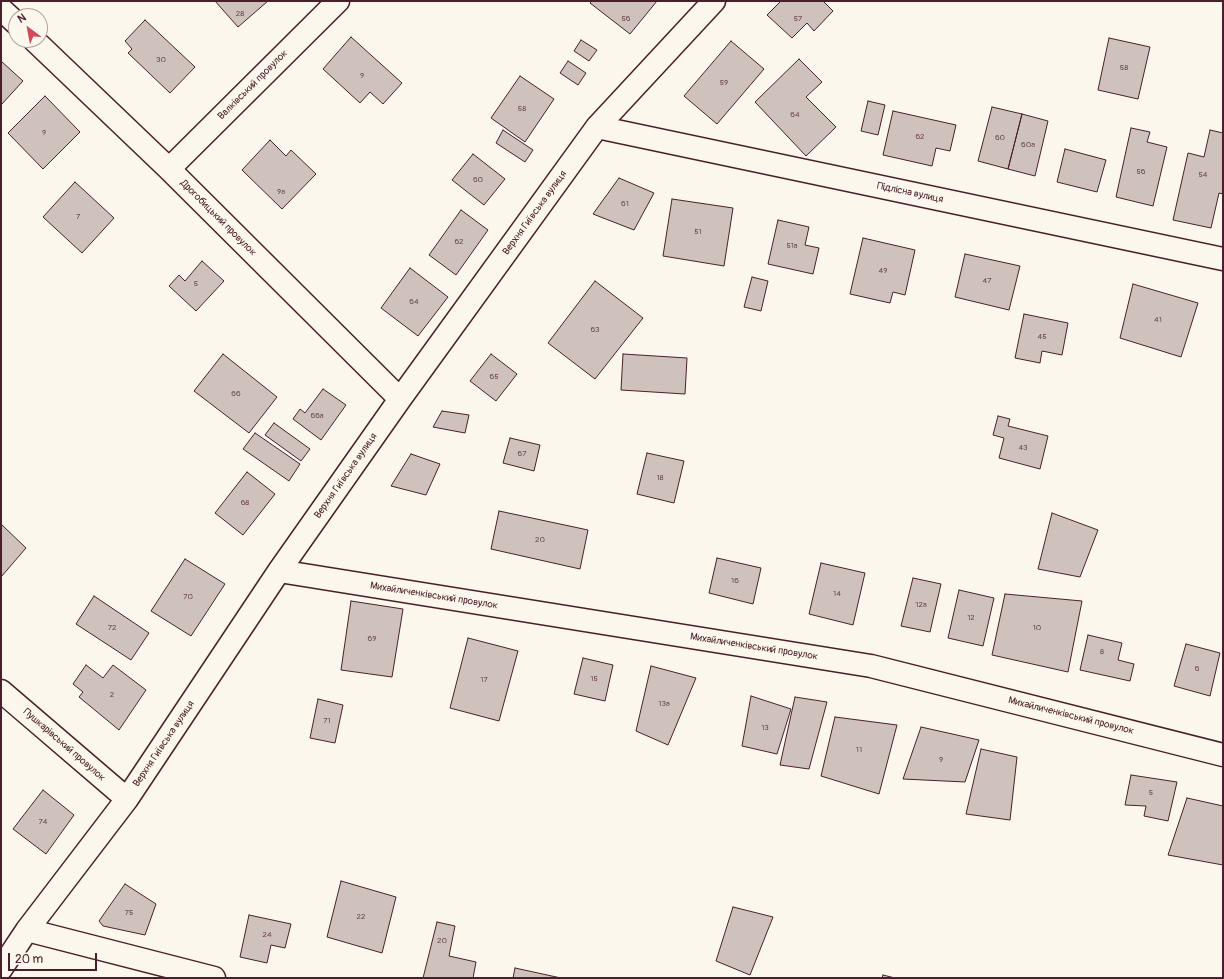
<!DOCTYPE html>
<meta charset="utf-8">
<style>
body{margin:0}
#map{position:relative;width:1224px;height:979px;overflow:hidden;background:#fbf7ec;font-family:Pangolin,sans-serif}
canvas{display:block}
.frame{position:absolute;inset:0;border:2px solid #4a1f2b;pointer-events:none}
.north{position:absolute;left:8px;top:8px;width:40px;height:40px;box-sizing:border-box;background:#fbf7ec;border:1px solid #b4a19f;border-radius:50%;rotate:328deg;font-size:11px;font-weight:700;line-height:16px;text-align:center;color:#4a1f2b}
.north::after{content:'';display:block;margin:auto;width:14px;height:18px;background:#d1495b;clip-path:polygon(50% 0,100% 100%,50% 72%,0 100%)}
.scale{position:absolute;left:8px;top:953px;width:89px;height:18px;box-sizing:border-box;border:2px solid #4a1f2b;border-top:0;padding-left:5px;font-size:12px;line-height:14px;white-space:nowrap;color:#4a1f2b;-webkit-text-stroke:3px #fbf7ec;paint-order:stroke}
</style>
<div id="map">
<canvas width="1224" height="979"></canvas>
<div class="frame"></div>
<div class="north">N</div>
<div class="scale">20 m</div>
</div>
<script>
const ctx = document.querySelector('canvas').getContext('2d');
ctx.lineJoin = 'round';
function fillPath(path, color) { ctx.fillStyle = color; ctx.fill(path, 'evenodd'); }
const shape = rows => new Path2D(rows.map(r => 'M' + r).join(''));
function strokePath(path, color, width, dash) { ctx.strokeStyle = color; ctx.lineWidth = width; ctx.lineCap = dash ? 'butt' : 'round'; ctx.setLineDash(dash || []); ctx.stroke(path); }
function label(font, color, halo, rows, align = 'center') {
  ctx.font = font + ' Pangolin,sans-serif'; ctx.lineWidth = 3; ctx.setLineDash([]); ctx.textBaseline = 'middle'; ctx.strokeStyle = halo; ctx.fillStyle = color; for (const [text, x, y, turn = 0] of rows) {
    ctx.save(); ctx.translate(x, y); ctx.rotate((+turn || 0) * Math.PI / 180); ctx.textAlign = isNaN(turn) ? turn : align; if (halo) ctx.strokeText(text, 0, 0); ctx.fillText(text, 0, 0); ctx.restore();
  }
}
const building = shape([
 [215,1,268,1,238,27,215,1],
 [592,1,657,1,630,34,590,3,592,1],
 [781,1,823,1,833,11,814,31,807,23,792,38,767,15,781,1],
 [145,20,195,67,170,93,128,53,132,49,125,41,145,20],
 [351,37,402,83,383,104,370,92,360,103,323,69,351,37],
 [1109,38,1150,47,1138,99,1098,90,1109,38],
 [581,40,597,50,589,61,574,51,581,40],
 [731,41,764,69,717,124,684,96,731,41],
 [799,59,822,82,806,97,836,127,806,156,755,102,799,59],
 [1,61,23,81,1,105,1,61],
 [568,61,586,73,578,85,560,73,568,61],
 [520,76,554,99,525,142,491,118,520,76],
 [45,96,80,132,43,169,8,133,45,96],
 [868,101,885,105,878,135,861,131,868,101],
 [992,107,1022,114,1008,169,978,161,992,107],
 [893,111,956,125,950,151,936,148,932,166,883,155,893,111],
 [1022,114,1048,121,1035,176,1008,169,1022,114],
 [1131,128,1150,132,1147,142,1167,147,1153,206,1116,197,1131,128],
 [503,130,533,150,525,162,496,143,503,130],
 [1210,130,1223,133,1223,194,1219,193,1211,228,1173,220,1188,153,1204,157,1210,130],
 [270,140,286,156,291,150,316,174,282,209,242,170,270,140],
 [1065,149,1106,160,1097,192,1057,182,1065,149],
 [473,154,505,179,484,205,452,180,473,154],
 [619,178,654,193,634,230,593,214,619,178],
 [75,182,114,218,82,253,43,217,75,182],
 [672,199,733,208,724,266,663,256,672,199],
 [461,210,488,230,456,275,429,255,461,210],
 [778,220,809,227,805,245,819,248,813,274,768,264,778,220],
 [863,238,915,250,905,295,893,292,890,303,850,294,863,238],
 [965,254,1020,266,1009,310,955,297,965,254],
 [202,261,224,281,196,311,169,286,179,275,185,281,202,261],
 [410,268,448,297,418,336,381,308,410,268],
 [752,277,768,281,761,311,744,307,752,277],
 [595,281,643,318,595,379,548,343,595,281],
 [1133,284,1198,303,1181,357,1120,338,1133,284],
 [1024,314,1068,323,1062,355,1042,351,1040,363,1015,358,1024,314],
 [223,354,277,397,249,433,194,391,223,354],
 [491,354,517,374,496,401,470,381,491,354],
 [623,354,687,358,685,394,621,390,623,354],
 [323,389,346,405,321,440,293,419,300,409,305,413,323,389],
 [442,411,469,415,465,433,433,427,442,411],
 [998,416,1010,419,1008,426,1048,436,1040,469,999,458,1004,438,993,435,998,416],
 [274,423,310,449,301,461,265,435,274,423],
 [255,433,300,464,289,481,243,449,255,433],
 [510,438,540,445,534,471,503,463,510,438],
 [647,453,684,461,674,503,637,494,647,453],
 [411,454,440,464,426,495,391,486,411,454],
 [247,472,275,494,243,535,215,513,247,472],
 [499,511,588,530,580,569,491,549,499,511],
 [1052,513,1098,530,1080,577,1038,569,1052,513],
 [1,524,26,548,1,577,1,524],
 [717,558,761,568,753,604,709,593,717,558],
 [185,559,225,584,191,636,151,611,185,559],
 [821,563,865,573,853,625,809,614,821,563],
 [913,578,941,584,930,632,901,626,913,578],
 [959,590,994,598,983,646,948,638,959,590],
 [1005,594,1082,601,1068,672,992,655,1005,594],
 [94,596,149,633,131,660,76,624,94,596],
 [351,601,403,609,392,677,341,670,351,601],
 [1088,635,1122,643,1118,660,1134,664,1130,681,1080,670,1088,635],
 [468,638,518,651,499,721,450,708,468,638],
 [1186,644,1220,653,1210,696,1174,686,1186,644],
 [583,658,613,665,605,701,574,694,583,658],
 [86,665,103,678,113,665,146,690,119,730,79,697,83,692,73,684,86,665],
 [651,666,696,678,668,745,636,731,651,666],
 [751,696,791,709,777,754,742,746,751,696],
 [795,697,827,702,809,769,780,765,795,697],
 [318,699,343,705,335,743,310,738,318,699],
 [835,717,897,725,879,794,821,776,835,717],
 [921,727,979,740,965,782,903,779,921,727],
 [981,749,1017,757,1010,820,966,814,981,749],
 [1131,775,1177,782,1168,821,1144,816,1146,806,1125,805,1131,775],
 [43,790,74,815,46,854,13,829,43,790],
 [1187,798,1223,806,1223,865,1168,855,1187,798],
 [341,881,396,897,382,953,327,937,341,881],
 [125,884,156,904,145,935,103,926,99,921,125,884],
 [733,907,773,917,750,975,716,961,733,907],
 [249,915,291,924,285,948,271,945,267,963,240,957,249,915],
 [437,922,455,926,449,956,476,962,473,978,423,978,437,922],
 [515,968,561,978,513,978,515,968],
 [883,975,895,978,882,978,883,975]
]);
fillPath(building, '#cfc2bc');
strokePath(building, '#4a1f2b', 1);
const minor = shape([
 [1,9,16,23],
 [34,40,169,169,400,399],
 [597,127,1223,259],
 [169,169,338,1],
 [279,571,871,666,1223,755],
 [1,691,127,799],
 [27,930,214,978],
 [1,969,27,930,127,799,279,571,400,399,597,127,714,1]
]);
strokePath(minor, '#4a1f2b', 25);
strokePath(minor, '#fbf7ec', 22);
label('8px', '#6b484f', null, [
 ["28",240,14],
 ["56",626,19],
 ["57",798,19],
 ["30",161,60],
 ["58",1124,68],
 ["9",362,76],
 ["59",724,83],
 ["58",522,109],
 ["64",795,115],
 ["9",44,133],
 ["62",920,137],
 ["60",1000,138],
 ["60а",1028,145],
 ["56",1141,172],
 ["54",1203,175],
 ["60",478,180],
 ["9а",281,192],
 ["61",625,204],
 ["7",78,217],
 ["51",698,232],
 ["62",459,242],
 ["51а",792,246],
 ["49",883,271],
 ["47",987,281],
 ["5",196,284],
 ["64",414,302],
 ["41",1158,320],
 ["63",595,330],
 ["45",1042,337],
 ["65",494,377],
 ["66",236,394],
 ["66а",317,416],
 ["43",1023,448],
 ["67",522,454],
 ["18",660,478],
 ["68",245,503],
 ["20",540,540],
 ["16",735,581],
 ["14",837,594],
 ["70",188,597],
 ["12а",921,605],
 ["12",971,618],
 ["72",112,628],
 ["10",1037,628],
 ["69",372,639],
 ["8",1102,652],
 ["6",1197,669],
 ["15",594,679],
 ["17",484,680],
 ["2",112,695],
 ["13а",664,704],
 ["71",327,721],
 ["13",765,728],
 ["11",859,750],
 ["9",941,760],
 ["5",1151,793],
 ["74",43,822],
 ["75",129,913],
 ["22",361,917],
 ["24",267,935],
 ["20",442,941]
]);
label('10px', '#4a1f2b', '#fbf7ec', [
 ["Валківський провулок",253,85,-45],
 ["Підлісна вулиця",910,193,12],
 ["Верхня Гиївська вулиця",535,213,-54],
 ["Дрогобицький провулок",218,218,45],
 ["Верхня Гиївська вулиця",346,476,-55],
 ["Михайличенківський провулок",434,596,9],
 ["Михайличенківський провулок",754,647,9],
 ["Михайличенківський провулок",1071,716,14],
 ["Верхня Гиївська вулиця",164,744,-56],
 ["Пушкарівський провулок",64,745,41]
]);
</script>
